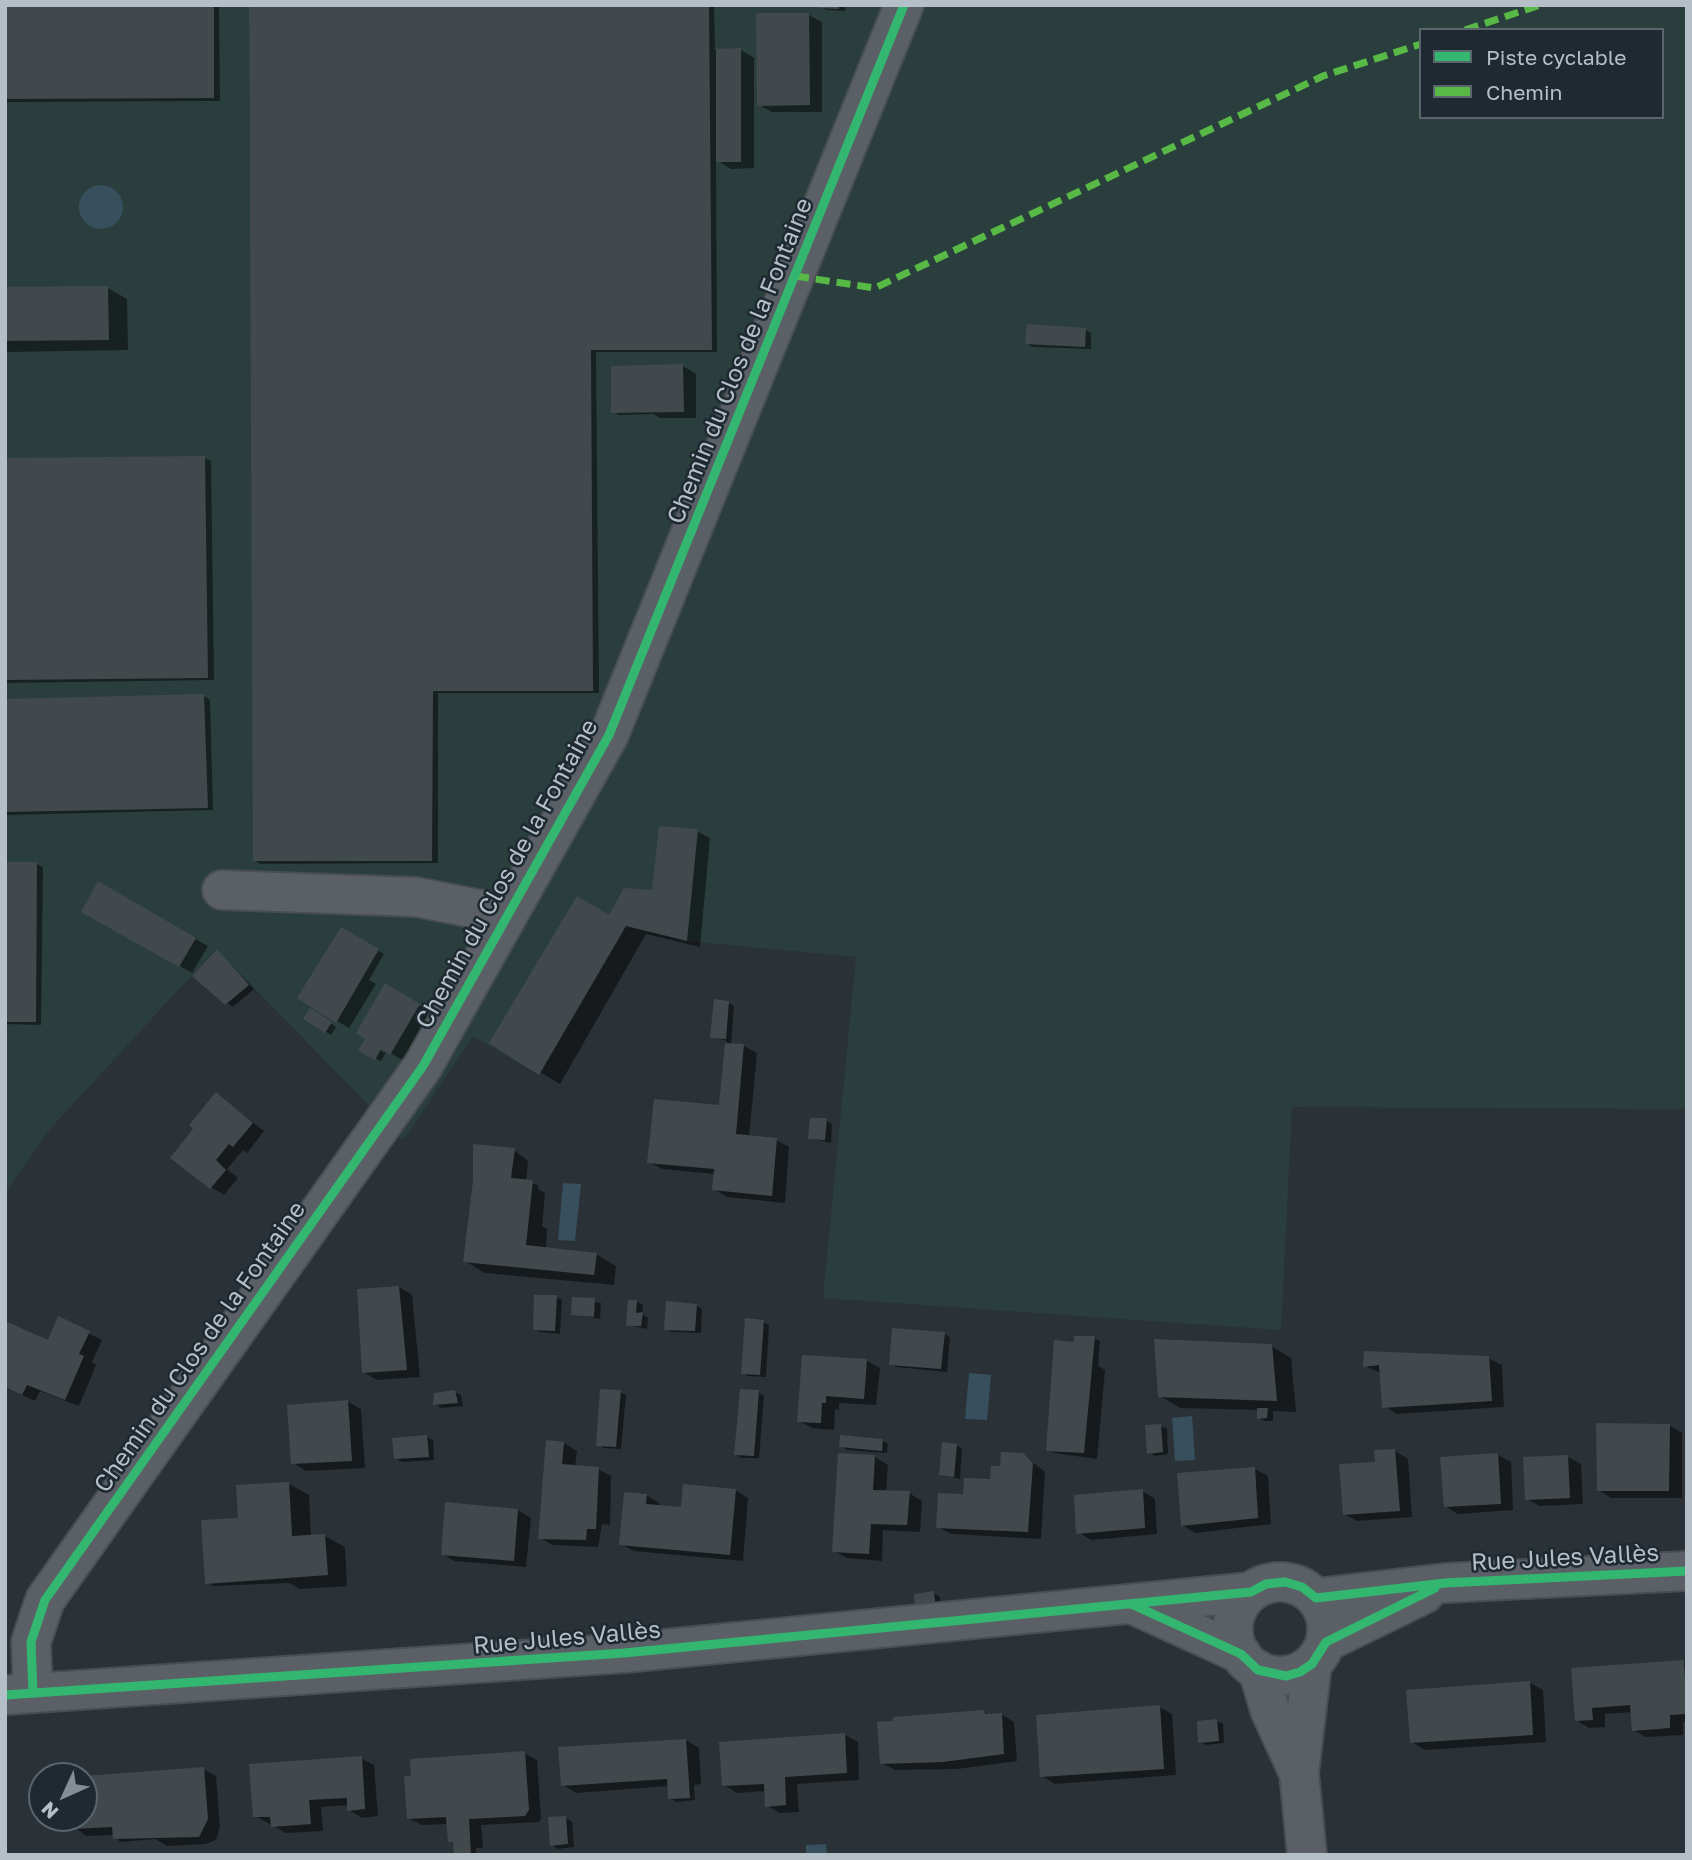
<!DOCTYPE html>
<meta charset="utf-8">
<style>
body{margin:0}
#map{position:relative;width:1692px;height:1860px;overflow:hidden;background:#2a3237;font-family:"Golos Text",sans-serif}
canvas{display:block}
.frame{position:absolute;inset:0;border:7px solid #b4bfc7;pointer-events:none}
.legend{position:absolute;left:1419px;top:28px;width:245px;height:91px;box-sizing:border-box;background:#1e2931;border:2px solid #5a656d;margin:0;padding:9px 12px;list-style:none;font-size:21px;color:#b4bfc7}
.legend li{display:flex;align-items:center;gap:14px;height:35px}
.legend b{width:35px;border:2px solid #5a656d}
.north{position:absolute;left:28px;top:1762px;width:70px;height:70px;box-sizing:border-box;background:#1e2931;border:2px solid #5a656d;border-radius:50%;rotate:225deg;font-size:19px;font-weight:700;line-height:28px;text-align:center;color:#b4bfc7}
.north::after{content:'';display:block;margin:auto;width:24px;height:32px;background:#848e95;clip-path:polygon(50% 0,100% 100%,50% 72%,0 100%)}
</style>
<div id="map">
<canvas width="1692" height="1860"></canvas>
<div class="frame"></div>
<ul class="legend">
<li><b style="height:9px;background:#33b770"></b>Piste cyclable</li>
<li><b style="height:9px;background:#58b947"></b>Chemin</li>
</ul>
<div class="north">N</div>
</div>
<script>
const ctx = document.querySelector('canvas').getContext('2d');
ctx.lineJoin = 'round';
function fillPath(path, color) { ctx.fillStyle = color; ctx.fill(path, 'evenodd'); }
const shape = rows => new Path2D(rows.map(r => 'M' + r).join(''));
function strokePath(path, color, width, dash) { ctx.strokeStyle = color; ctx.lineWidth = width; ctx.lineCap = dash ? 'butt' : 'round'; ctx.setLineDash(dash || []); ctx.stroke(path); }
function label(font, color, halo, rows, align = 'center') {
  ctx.font = font + ' "Golos Text",sans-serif'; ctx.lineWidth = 5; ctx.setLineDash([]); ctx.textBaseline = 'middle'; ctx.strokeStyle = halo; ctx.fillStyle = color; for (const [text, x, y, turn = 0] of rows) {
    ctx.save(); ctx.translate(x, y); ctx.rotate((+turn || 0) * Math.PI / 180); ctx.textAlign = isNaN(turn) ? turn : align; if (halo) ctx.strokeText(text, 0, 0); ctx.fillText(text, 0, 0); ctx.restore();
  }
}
fillPath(shape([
 [5,5,1687,5,1687,1109,1292,1107,1281,1330,823,1298,856,957,687,941,626,926,539,1075,473,1036,405,1138,401,1138,216,949,50,1129,5,1193],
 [1421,30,1662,30,1662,117,1421,117]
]), '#2a3f3d');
fillPath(shape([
 '79 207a22 22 0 1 1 44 0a22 22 0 1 1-44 0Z',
 [563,1183,581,1184,575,1241,558,1240],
 [969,1373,991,1375,987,1420,965,1419],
 [1192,1416,1195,1460,1175,1461,1172,1418],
 [826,1844,827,1855,806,1855,806,1845]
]), '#384f5e');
fillPath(shape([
 [5,5,219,5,220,101,5,102],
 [249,5,714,5,715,50,741,50,754,58,754,168,731,169,716,160,717,352,596,352,599,693,438,693,438,863,260,864,254,860],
 [820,5,845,5,845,11,826,10],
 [809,15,822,22,822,112,772,112,759,105],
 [5,288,108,288,127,299,128,350,9,352,5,350],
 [1086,330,1091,333,1091,349,1032,347,1026,343],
 [683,366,696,374,696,418,660,418,653,414,619,415,613,412],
 [205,458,211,461,214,680,5,683,5,460],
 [204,696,210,700,213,810,5,815,5,701],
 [697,831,710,838,700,947,646,934,560,1084,492,1043,610,917,654,892],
 [5,863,37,864,43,867,41,1025,5,1024],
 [98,884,208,946,192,973,83,911],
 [341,929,384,954,369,980,376,984,349,1028,337,1021],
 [217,951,254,989,233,1007,227,1003],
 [385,986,432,1013,404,1061,387,1051,381,1061,360,1050,366,1042,385,1053,387,1051],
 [728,1003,734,1006,731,1045,744,1046,757,1053,749,1137,776,1140,789,1147,785,1203,727,1197,714,1189,715,1174,662,1169,649,1162,721,1107,727,1041,712,1037],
 [311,1011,336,1027,331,1035,305,1019],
 [216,1094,264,1131,247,1153,243,1150,227,1169,238,1178,224,1195,211,1187,196,1128],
 [826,1120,832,1124,831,1143,810,1138],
 [514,1150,528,1161,526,1182,538,1185,538,1189,545,1193,542,1226,547,1229,546,1249,596,1254,616,1266,614,1285,485,1273,465,1261],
 [399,1287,412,1295,420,1377,377,1380,363,1372],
 [556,1297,562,1300,560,1334,540,1332,534,1329],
 [573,1299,601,1303,600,1319,572,1314],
 [637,1302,643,1305,642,1314,648,1318,647,1329,628,1325],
 [696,1305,702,1309,701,1333,672,1332,666,1329],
 [59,1319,102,1340,92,1362,96,1365,79,1406,40,1391,35,1401,5,1387,5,1323,49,1342],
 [763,1322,769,1325,766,1377,748,1376,742,1373],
 [944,1334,950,1337,947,1372,897,1367,891,1364],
 [1094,1338,1100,1341,1098,1366,1105,1370,1097,1459,1054,1453,1048,1450,1076,1344],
 [1271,1346,1291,1358,1296,1412,1273,1411,1273,1421,1265,1421,1259,1418,1259,1410,1180,1408,1160,1396],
 [804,1357,867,1361,880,1368,876,1405,839,1403,839,1410,835,1409,834,1430,812,1428,799,1421],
 [1488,1358,1502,1365,1504,1407,1397,1414,1384,1406,1381,1373,1365,1366],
 [455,1392,461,1395,463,1406,441,1408,435,1404],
 [620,1392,626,1395,621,1449,604,1448,598,1445],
 [758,1392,764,1396,759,1458,741,1458,735,1454],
 [348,1402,361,1409,365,1468,306,1471,293,1463],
 [1669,1425,1682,1433,1682,1498,1611,1498,1598,1490],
 [1161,1426,1167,1429,1168,1454,1155,1456,1149,1453],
 [427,1437,433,1440,434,1460,402,1462,396,1458],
 [882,1440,888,1444,887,1453,847,1450,841,1446],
 [564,1443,577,1451,575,1467,598,1469,611,1476,610,1525,602,1524,598,1547,553,1545,540,1538],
 [956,1445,962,1449,960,1479,941,1474],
 [1395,1451,1408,1459,1412,1517,1357,1521,1344,1514,1377,1463],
 [1023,1454,1045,1472,1041,1539,951,1534,938,1527,965,1496,991,1481,1001,1468],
 [1498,1455,1511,1462,1513,1510,1458,1514,1445,1506],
 [875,1457,888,1465,886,1492,909,1493,922,1501,920,1532,883,1530,882,1561,847,1558,834,1551],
 [1568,1457,1581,1464,1583,1504,1540,1506,1527,1499],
 [1255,1469,1268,1476,1271,1524,1195,1533,1182,1525],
 [289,1484,309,1495,311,1537,325,1536,345,1547,347,1586,300,1589,289,1583,213,1586,207,1582,240,1519],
 [735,1490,748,1498,743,1561,634,1551,621,1544,646,1495,659,1503,659,1507,683,1509],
 [1142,1491,1155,1499,1157,1534,1091,1540,1078,1532],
 [447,1504,518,1510,531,1518,526,1567,455,1561,442,1554],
 [934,1593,940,1597,940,1605,923,1607,917,1604],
 [1684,1662,1687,1664,1687,1721,1683,1722,1683,1735,1646,1737,1633,1730,1633,1712,1605,1714,1605,1727,1589,1728,1576,1720,1573,1669],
 [1530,1683,1543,1690,1546,1742,1425,1750,1412,1742],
 [1159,1707,1172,1714,1176,1775,1055,1784,1042,1776],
 [984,1712,990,1715,1001,1714,1014,1722,1017,1761,957,1769,895,1770,882,1763],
 [1217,1721,1223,1724,1224,1743,1206,1745,1200,1742],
 [845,1735,858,1742,859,1780,797,1784,799,1812,780,1813,767,1806,766,1791,737,1793,724,1785],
 [686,1740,699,1748,701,1784,694,1785,695,1800,676,1802,670,1798,669,1786,576,1793,563,1785],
 [524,1753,537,1760,541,1818,539,1822,481,1825,483,1848,476,1848,476,1855,456,1855,455,1844,449,1841,448,1824,422,1825,408,1818],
 [361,1758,374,1765,378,1816,362,1818,349,1810,349,1805,321,1807,323,1831,286,1833,255,1816],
 [203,1769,216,1776,220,1827,216,1840,206,1844,167,1846,155,1839,120,1842,114,1835,86,1836,73,1826,59,1828,53,1824,53,1818,84,1818,84,1778],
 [566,1818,572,1822,574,1847,558,1849,552,1845]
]), '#0007');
fillPath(shape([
 [5,5,214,5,214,98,5,99],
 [249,5,709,5,712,350,591,350,593,691,433,691,432,861,253,861],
 [818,5,839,5,839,9,818,8],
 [756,13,809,13,810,105,757,106],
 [741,48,741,162,716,162,716,49],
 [108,286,109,340,5,341,5,287],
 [1027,324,1086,328,1085,347,1025,344],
 [683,364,684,412,611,413,611,366],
 [205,456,208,678,5,680,5,458],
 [204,694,208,808,5,812,5,699],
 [659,826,698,829,687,941,626,926,539,1075,489,1043,577,896,609,915,624,888,652,890],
 [5,862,37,862,36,1022,5,1022],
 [98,881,196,938,179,967,81,912],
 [341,927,379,949,336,1023,297,998],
 [217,949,249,985,225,1005,192,976],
 [385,983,420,1004,390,1055,381,1049,375,1060,358,1051,365,1039,356,1033],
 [714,999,729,1001,726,1039,710,1038],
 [310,1008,332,1022,325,1033,303,1019],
 [725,1043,744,1044,736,1134,777,1138,772,1196,712,1190,714,1169,647,1163,654,1099,719,1105],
 [216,1092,253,1123,233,1147,229,1144,216,1160,226,1170,210,1189,170,1158,193,1129,189,1125],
 [810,1118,827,1118,825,1140,808,1139],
 [473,1144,515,1148,511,1178,533,1180,526,1245,597,1253,594,1275,463,1262,473,1181],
 [399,1286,407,1370,362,1373,357,1289],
 [534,1295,557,1295,555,1331,533,1330],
 [572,1297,595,1298,594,1317,571,1315],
 [628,1300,637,1300,636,1313,643,1312,641,1326,626,1326],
 [666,1301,697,1304,695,1331,664,1330],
 [58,1316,90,1331,79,1354,84,1356,65,1400,27,1385,22,1395,5,1387,5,1321,48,1340],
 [745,1318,764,1320,760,1375,741,1374],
 [892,1328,945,1332,941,1369,889,1365],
 [1074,1336,1095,1336,1084,1453,1046,1451,1054,1340,1074,1342],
 [1154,1339,1272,1344,1277,1401,1158,1397],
 [1364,1351,1489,1356,1492,1401,1382,1408,1379,1365,1363,1367],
 [802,1355,867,1359,864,1399,826,1396,826,1403,822,1403,821,1423,797,1422],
 [600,1389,621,1390,616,1447,596,1446],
 [740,1389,759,1390,754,1456,734,1455],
 [455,1390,458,1403,433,1405,434,1393],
 [348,1400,352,1461,291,1464,287,1405],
 [1257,1408,1268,1408,1267,1418,1257,1419],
 [1596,1423,1670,1424,1669,1491,1597,1491],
 [1161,1424,1163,1452,1147,1454,1145,1425],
 [427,1435,429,1457,394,1459,392,1438],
 [840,1435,883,1439,882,1451,839,1447],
 [546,1440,564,1442,562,1464,599,1467,596,1529,587,1529,586,1540,538,1539],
 [942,1442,957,1444,954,1477,939,1475],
 [1395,1449,1400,1511,1343,1515,1339,1464,1375,1462,1374,1450],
 [1001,1452,1023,1453,1033,1463,1028,1532,936,1528,938,1493,963,1494,964,1478,990,1479,991,1466,1000,1466],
 [838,1453,875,1455,873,1490,910,1491,907,1525,871,1524,869,1554,832,1552],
 [1498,1453,1501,1504,1444,1507,1440,1457],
 [1568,1455,1570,1498,1525,1500,1523,1457],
 [1255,1467,1258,1518,1181,1526,1177,1473],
 [289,1482,292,1536,325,1534,328,1575,205,1584,201,1520,238,1518,236,1485],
 [683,1484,736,1489,730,1555,619,1545,624,1492,647,1494,646,1504,681,1507],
 [1143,1489,1145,1528,1076,1534,1074,1495],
 [445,1502,518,1509,514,1561,441,1555],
 [934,1591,935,1602,915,1605,914,1594],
 [1684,1660,1687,1714,1670,1715,1670,1728,1632,1731,1630,1705,1592,1708,1593,1720,1575,1721,1571,1668],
 [1530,1681,1533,1735,1410,1743,1406,1690],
 [1160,1705,1164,1769,1040,1777,1036,1715],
 [984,1710,985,1714,1002,1713,1004,1754,943,1762,880,1764,877,1722,893,1721,893,1717],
 [1217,1719,1219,1741,1198,1743,1197,1721],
 [845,1733,847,1773,785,1777,786,1805,765,1807,764,1784,722,1786,719,1742],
 [686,1739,690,1798,668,1799,667,1779,561,1786,558,1747],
 [525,1751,529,1810,525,1816,469,1819,471,1855,454,1855,453,1842,448,1842,446,1817,407,1819,404,1776,411,1776,410,1759],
 [362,1756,365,1809,347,1811,347,1798,309,1800,311,1824,271,1827,270,1817,253,1817,249,1764],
 [204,1767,208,1819,199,1837,113,1839,112,1827,72,1829,71,1824,52,1825,51,1818,84,1818,84,1776],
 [566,1816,568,1844,550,1846,548,1817]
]), '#42494d');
const minor = shape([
 [222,890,416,897,508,915],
 '1233 1629a47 47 0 1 1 94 0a47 47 0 1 1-94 0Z',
 [1316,1598,1445,1583,1687,1571],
 [1132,1604,1241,1654],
 [1326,1642,1424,1594],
 [1258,1670,1270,1710,1297,1769],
 [33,1693,31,1642,45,1600,423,1066,609,735,904,5],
 [5,1695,624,1653,1251,1592],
 [1307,1855,1299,1773,1312,1664]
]);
strokePath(minor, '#484e52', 42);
strokePath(minor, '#5a6065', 38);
strokePath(shape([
 [1465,30,1540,5],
 [795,276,875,288,1323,76,1421,44]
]), '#58b947', 7, [14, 7]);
strokePath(shape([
 [1131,1604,1241,1654,1258,1670,1286,1676,1300,1672,1312,1664,1326,1642,1435,1588],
 [33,1693,31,1642,45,1600,423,1066,609,735,904,5],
 [5,1695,624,1653,1251,1592,1266,1584,1285,1582,1302,1587,1316,1598,1445,1583,1687,1571]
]), '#33b770', 9);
label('24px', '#b4bfc7', '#1e2931', [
 ["Chemin du Clos de la Fontaine",740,361,-68],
 ["Chemin du Clos de la Fontaine",507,874,-61],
 ["Chemin du Clos de la Fontaine",200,1347,-55],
 ["Rue Jules Vallès",1565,1558,-3],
 ["Rue Jules Vallès",567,1638,-5]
]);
</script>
